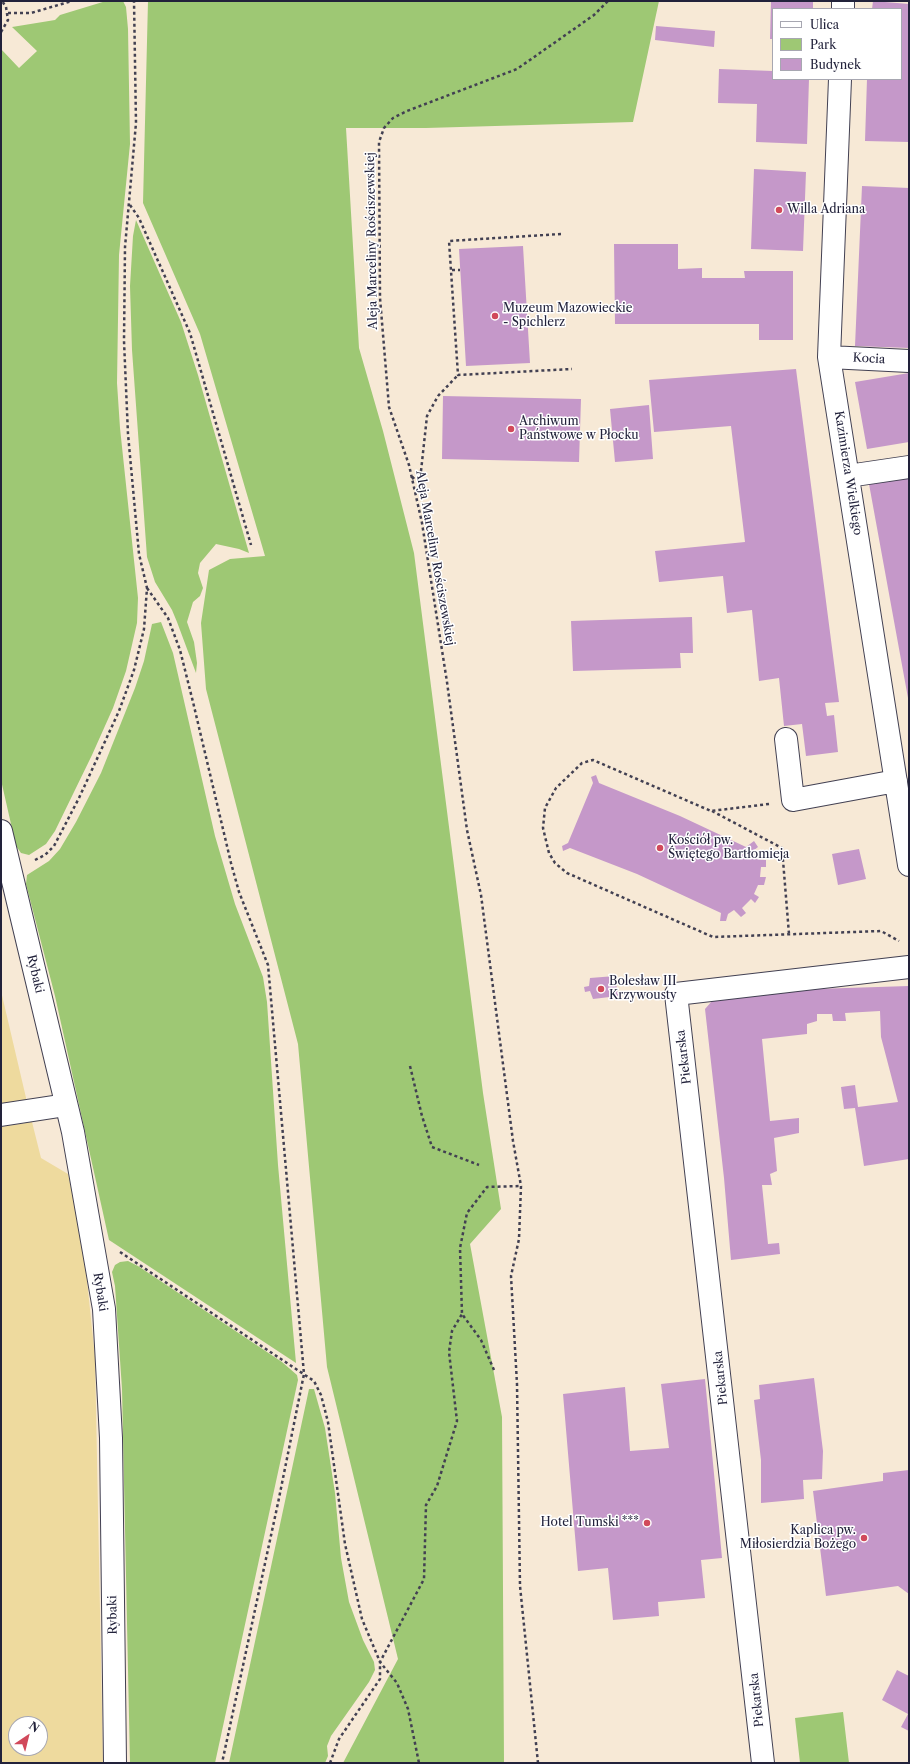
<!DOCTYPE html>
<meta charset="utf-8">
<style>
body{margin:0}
#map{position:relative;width:910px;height:1764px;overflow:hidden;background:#f7e9d6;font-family:"Libre Caslon Text",serif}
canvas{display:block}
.frame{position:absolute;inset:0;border:2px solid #22223b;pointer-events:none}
.legend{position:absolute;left:772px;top:8px;width:130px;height:72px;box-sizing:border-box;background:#fff;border:1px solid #a7a7b1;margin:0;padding:5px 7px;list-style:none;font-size:12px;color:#22223b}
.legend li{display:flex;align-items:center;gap:8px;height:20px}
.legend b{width:20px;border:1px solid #a7a7b1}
.north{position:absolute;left:8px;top:1716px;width:40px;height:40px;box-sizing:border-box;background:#fff;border:1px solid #a7a7b1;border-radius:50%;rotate:35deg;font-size:11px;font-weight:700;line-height:16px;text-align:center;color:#22223b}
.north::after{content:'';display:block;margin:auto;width:14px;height:18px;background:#d1495b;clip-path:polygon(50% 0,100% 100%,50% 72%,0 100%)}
</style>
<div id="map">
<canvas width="910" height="1764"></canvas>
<div class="frame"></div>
<ul class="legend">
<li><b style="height:5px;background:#fff"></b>Ulica</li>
<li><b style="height:11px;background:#9ec874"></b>Park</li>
<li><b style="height:11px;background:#c598c9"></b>Budynek</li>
</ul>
<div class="north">N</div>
</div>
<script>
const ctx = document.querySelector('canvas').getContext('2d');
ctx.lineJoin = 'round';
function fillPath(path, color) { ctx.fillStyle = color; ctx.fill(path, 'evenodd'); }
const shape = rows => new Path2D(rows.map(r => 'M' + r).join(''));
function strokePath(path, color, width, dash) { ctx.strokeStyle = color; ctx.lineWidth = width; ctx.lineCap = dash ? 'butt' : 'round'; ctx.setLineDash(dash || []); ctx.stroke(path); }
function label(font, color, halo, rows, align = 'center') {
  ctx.font = font + ' "Libre Caslon Text",serif'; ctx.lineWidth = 3; ctx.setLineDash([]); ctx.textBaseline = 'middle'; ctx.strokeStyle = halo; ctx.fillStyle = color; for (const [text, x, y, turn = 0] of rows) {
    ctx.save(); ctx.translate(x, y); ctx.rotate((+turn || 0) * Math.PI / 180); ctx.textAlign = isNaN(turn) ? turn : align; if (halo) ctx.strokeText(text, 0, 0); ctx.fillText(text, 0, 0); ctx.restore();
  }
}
fillPath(shape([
 [106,1,123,1,126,7,128,29,130,144,119,255,117,383,120,428,138,598,137,623,126,671,113,708,92,755,55,831,46,844,29,855,21,853,16,846,1,780,1,49,19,68,37,51,12,27,55,20,60,15],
 [148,1,659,1,633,122,426,128,346,128,359,348,383,431,414,553,483,1093,501,1209,470,1244,502,1417,504,1763,343,1763,398,1659,327,1367,298,1044,206,689,201,623,209,570,230,559,265,556,200,334,143,203],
 [136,220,181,322,198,375,249,553,239,549,216,544,200,563,198,573,203,588,200,596,193,602,187,622,194,642,197,663,196,673,177,622,172,610,155,582,147,557,132,350,130,286,133,236],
 [161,622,173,653,215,836,235,904,263,977,267,1002,278,1165,296,1363,109,1240,55,996,26,884,27,875,49,861,60,849,76,822,101,773,135,688,144,661,152,624],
 [128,1261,138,1266,282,1362,297,1375,298,1380,215,1763,130,1763,122,1389,115,1286,112,1272,115,1265,120,1262],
 [309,1389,314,1389,325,1428,335,1493,341,1558,349,1602,363,1640,374,1662,375,1670,369,1682,331,1736,327,1746,328,1756,325,1763,229,1763],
 [843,1712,849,1763,800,1763,795,1718]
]), '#9ec874');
fillPath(shape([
 [1,991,27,1102,1,1105],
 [32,1122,41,1158,68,1174,75,1205,86,1271,95,1357,103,1763,1,1763,1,1127],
 [16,1724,40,1724,40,1748,16,1748]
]), '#eeda9e');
fillPath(shape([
 [771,1,813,1,813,9,773,9,773,39,770,39],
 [873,1,909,4,909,142,865,141,867,79,901,79,901,9,872,9],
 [656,26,715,31,714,47,655,40],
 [719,69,773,71,773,79,809,79,807,144,756,142,757,104,718,103],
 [754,169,806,172,803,251,751,249],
 [862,186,909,188,909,348,855,346],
 [614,244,678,244,678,269,702,268,702,278,745,278,744,271,793,271,793,340,759,340,759,324,615,324],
 [523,246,530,363,466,366,459,249],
 [796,369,839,702,825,703,827,716,834,715,838,752,806,756,802,724,784,726,779,678,759,681,752,610,727,613,723,576,659,582,655,551,745,542,731,426,654,432,649,380],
 [909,373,909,442,867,449,855,382],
 [443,396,581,399,579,462,442,459],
 [649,405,653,459,615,462,610,409],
 [909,477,909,697,908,698,869,484],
 [692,617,693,653,680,653,681,668,573,671,571,621],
 [596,775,599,783,680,816,746,847,754,841,758,847,753,851,756,859,766,860,766,867,761,867,760,877,766,877,764,885,758,885,754,894,759,897,755,903,751,899,742,908,746,913,741,917,734,910,728,914,726,921,720,921,721,913,637,874,570,848,563,851,562,846,568,843,593,783,591,777],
 [859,849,866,879,838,885,832,854],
 [615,976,618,996,593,999,590,991,585,992,584,987,589,986,590,978],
 [909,986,909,1159,864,1166,855,1108,844,1109,841,1087,855,1085,858,1107,898,1102,881,1037,880,1011,845,1013,846,1021,833,1021,832,1014,817,1014,817,1021,807,1024,807,1034,762,1039,770,1121,799,1118,799,1133,774,1138,777,1171,770,1174,772,1185,762,1185,768,1244,779,1243,780,1254,731,1260,724,1178,705,1009,712,1001,815,989],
 [814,1378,823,1451,822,1479,803,1480,804,1499,761,1503,761,1460,754,1400,760,1399,759,1385],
 [705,1379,722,1558,701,1560,705,1598,658,1602,659,1616,613,1620,608,1568,578,1571,563,1394,625,1387,630,1451,669,1448,661,1384],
 [909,1470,909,1594,898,1586,826,1596,813,1491,883,1481,883,1473],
 [897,1670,909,1676,909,1731,901,1727,908,1714,882,1700]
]), '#c598c9');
const minor = shape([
 [843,9,843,1],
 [840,79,829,357,909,865],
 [829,357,909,361],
 [848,476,909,467],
 [786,739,793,800,896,781],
 [1,831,73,1132,104,1309,111,1438,115,1763],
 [1,1115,66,1105],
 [763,1763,676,994,909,967]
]);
strokePath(minor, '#424052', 24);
strokePath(shape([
 [8,13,31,13,72,1],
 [1,32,8,20,6,7,2,1],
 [130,205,139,218,190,333,251,545],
 [561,234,449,241,458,375,572,369],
 [452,270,460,270],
 [412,479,421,471,427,416,438,396,458,375],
 [147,588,168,618,180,650,193,702,231,863,239,892,268,965,304,1374,278,1503,222,1763],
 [769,804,711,811,593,760,582,763,556,788,545,808,543,828,549,853,555,863,567,873,713,937,881,931,899,941],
 [712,811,782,848,789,934],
 [35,860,45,855,54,846,79,798,119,711,134,670,144,629,147,588,139,554,128,434,124,341,125,247,136,123,134,1],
 [410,1066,422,1116,432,1147,479,1165],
 [120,1252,314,1381,321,1395,328,1422,345,1544,362,1619,380,1662,397,1683,408,1709,419,1763],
 [494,1370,481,1340,462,1314,460,1248,467,1213,487,1187,521,1186],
 [330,1763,339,1739,380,1679,380,1662,424,1579,426,1505,437,1486,457,1421,449,1352,452,1331,462,1314],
 [538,1763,520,1586,517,1384,511,1276,519,1239,521,1186,513,1141,481,895,467,830,447,682,422,523,409,465,389,407,380,298,379,142,384,128,393,118,407,111,517,69,594,15,608,1]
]), '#424052', 2.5, [3, 3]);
strokePath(minor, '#fff', 22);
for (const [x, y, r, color] of [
 [779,210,4,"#d1495b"],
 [495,316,4,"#d1495b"],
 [511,429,4,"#d1495b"],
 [660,848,4,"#d1495b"],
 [601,989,4,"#d1495b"],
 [647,1523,4,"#d1495b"],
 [864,1538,4,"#d1495b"]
]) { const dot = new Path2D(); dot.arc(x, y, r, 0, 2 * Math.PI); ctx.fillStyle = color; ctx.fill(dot); strokePath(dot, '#fff', 1.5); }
label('12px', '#22223b', '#fff', [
 ["Willa Adriana",787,210],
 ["Muzeum Mazowieckie",503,309],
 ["- Spichlerz",503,323],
 ["Archiwum",519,422],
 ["Państwowe w Płocku",519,436],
 ["Kościół pw.",668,841],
 ["Świętego Bartłomieja",668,855],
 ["Bolesław III",609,982],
 ["Krzywousty",609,996],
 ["Hotel Tumski ***",639,1523,"right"],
 ["Kaplica pw.",856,1531,"right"],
 ["Miłosierdzia Bożego",856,1545,"right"]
], 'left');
label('12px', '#22223b', '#fff', [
 ["Aleja Marceliny Rościszewskiej",372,241,-91],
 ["Kocia",869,359,3],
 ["Kazimierza Wielkiego",848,473,81],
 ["Aleja Marceliny Rościszewskiej",435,558,80],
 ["Rybaki",35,974,77],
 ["Piekarska",684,1057,-97],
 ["Rybaki",100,1292,81],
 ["Piekarska",721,1378,-96],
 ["Rybaki",113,1615,-91],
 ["Piekarska",757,1700,-96]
]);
</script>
